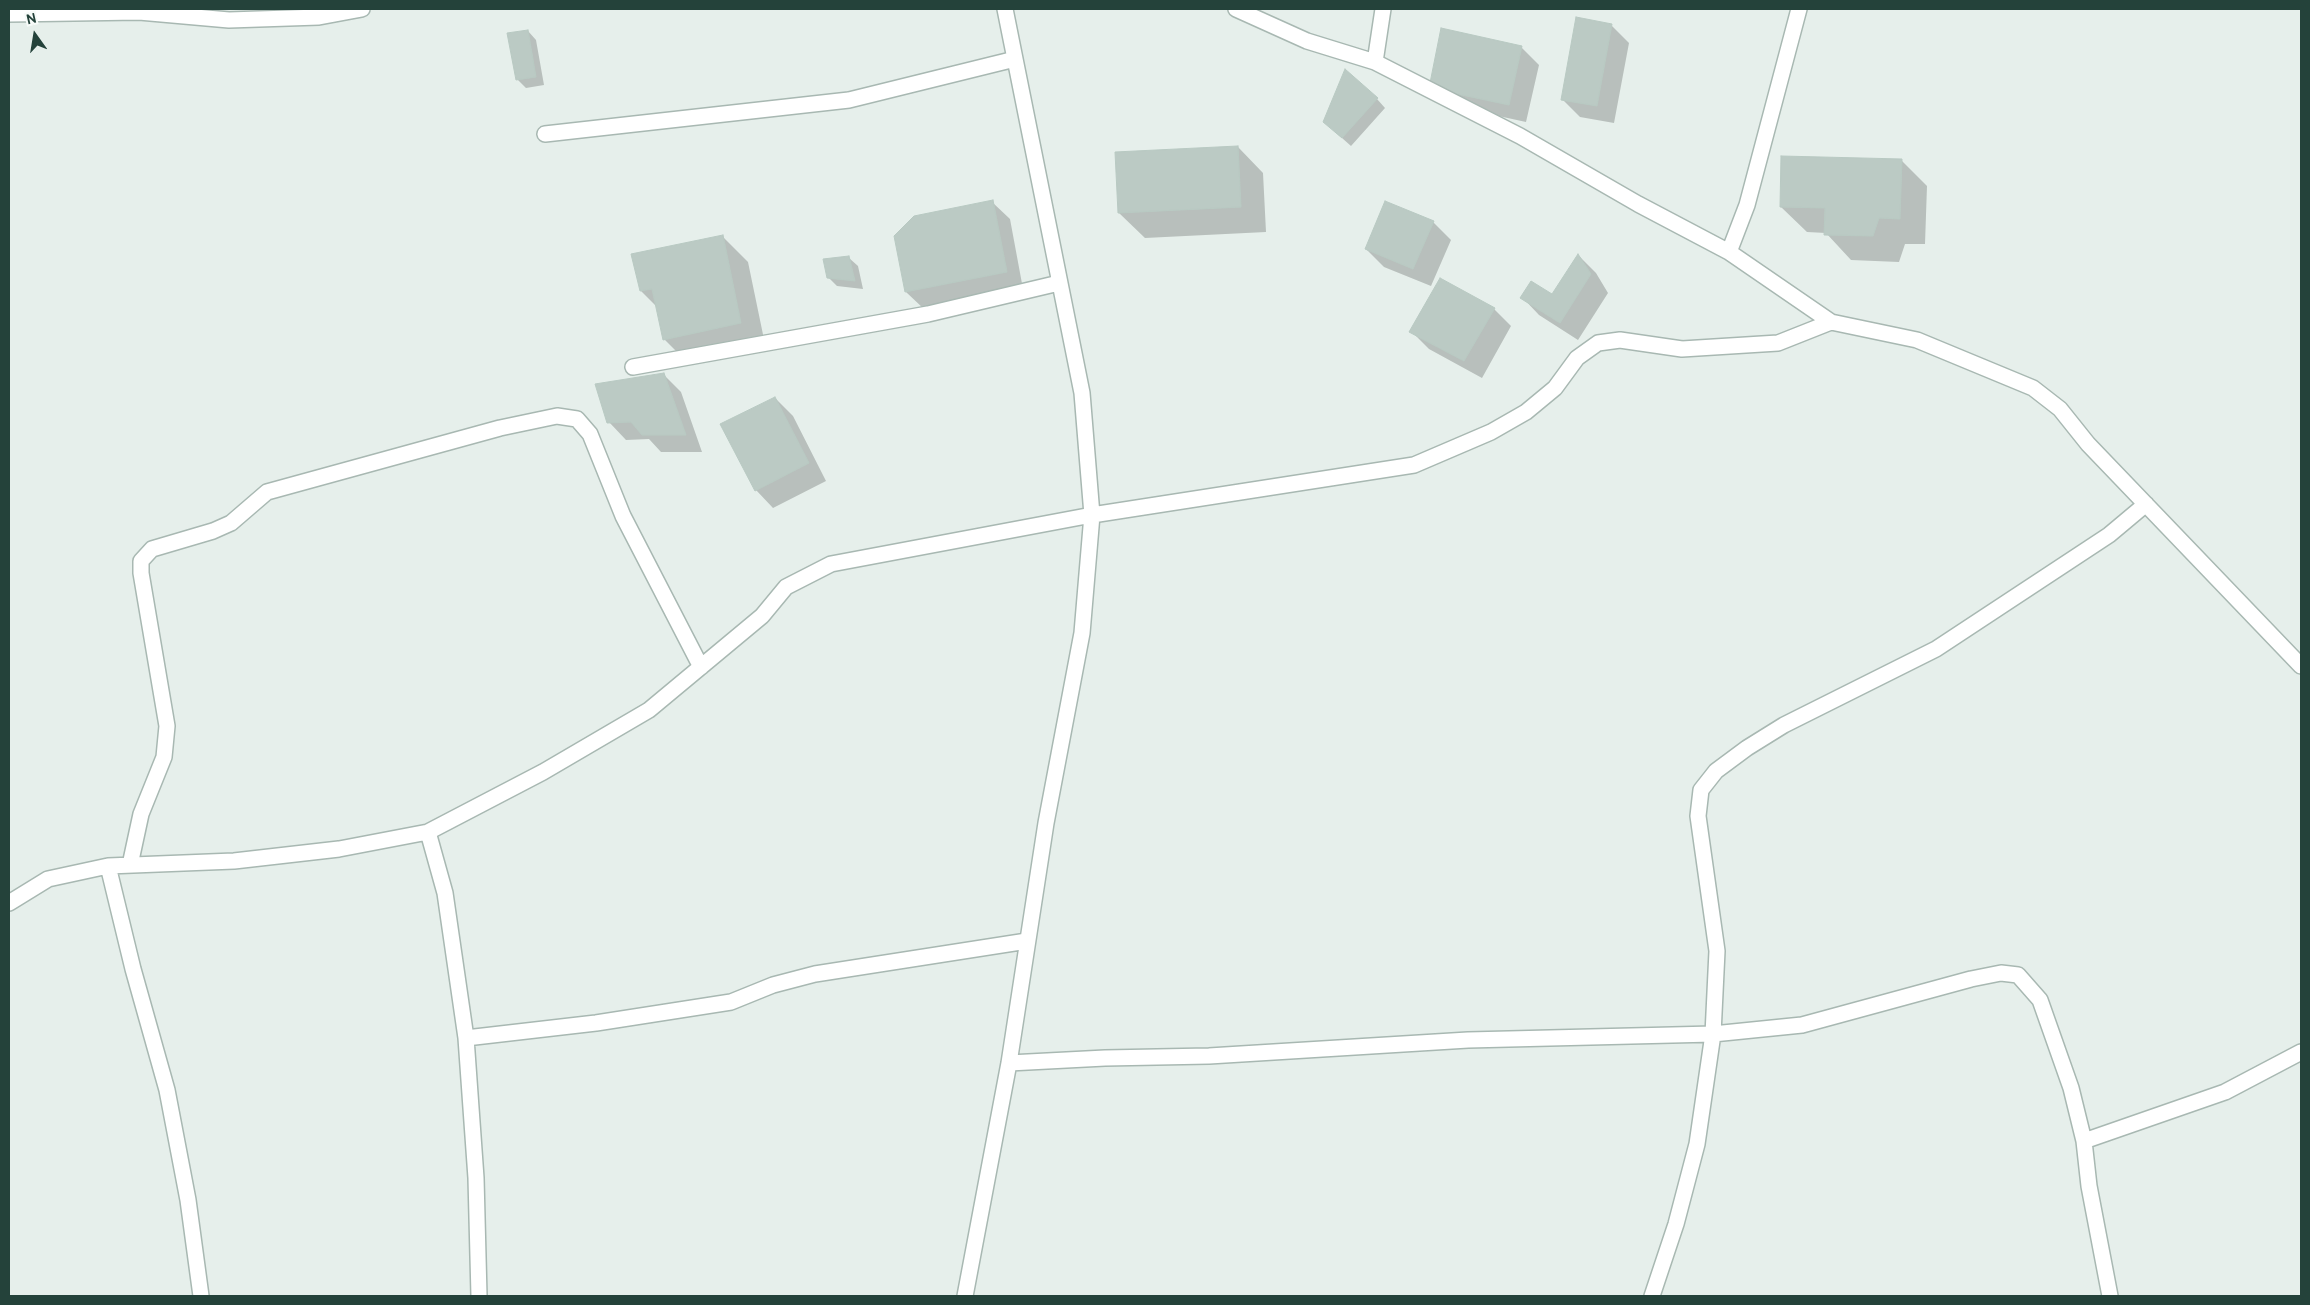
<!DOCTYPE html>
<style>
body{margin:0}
#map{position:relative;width:2310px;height:1305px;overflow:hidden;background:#e6efeb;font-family:Overpass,sans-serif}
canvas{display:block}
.frame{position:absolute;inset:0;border:10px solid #24423a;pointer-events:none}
.north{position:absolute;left:10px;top:10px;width:50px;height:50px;-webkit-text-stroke:4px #f7fbf9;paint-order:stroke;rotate:347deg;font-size:14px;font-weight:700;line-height:20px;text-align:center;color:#24423a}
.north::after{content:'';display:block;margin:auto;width:18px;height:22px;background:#24423a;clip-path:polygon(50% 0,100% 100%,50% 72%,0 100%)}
</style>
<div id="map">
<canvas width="2310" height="1305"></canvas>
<div class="frame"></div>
<div class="north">N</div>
</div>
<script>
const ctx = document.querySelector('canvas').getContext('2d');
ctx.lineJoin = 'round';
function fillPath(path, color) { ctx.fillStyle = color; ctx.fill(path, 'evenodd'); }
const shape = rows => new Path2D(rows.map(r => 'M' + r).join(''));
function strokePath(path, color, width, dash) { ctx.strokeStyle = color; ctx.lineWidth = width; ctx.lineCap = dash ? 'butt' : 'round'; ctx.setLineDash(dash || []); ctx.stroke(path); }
fillPath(shape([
 [1577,19,1612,26,1629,43,1614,123,1580,117,1562,99],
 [528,31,536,40,544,85,526,88,517,79],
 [1521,47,1539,65,1526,122,1448,105,1430,87],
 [1377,99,1385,108,1351,146,1333,130],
 [1238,147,1263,173,1266,232,1145,238,1119,213],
 [1901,160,1927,186,1925,244,1905,244,1899,262,1851,260,1826,233,1807,232,1781,207],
 [992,202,1010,219,1023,289,924,309,906,292],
 [1433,222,1451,240,1431,286,1384,267,1366,249],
 [722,236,748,262,766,349,690,365,664,339,657,307,641,291],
 [1579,256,1596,273,1608,293,1578,340,1539,315,1522,297,1552,296],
 [849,258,858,266,863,289,837,286,828,277],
 [1494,309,1511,326,1482,378,1429,349,1411,331],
 [664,375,681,392,702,452,661,452,649,439,626,440,609,422],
 [775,398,793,416,826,481,773,508,756,490]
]), '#0003');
const building = shape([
 [1576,17,1612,24,1597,106,1561,100,1576,17],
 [1441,28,1522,46,1509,105,1429,88,1441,28],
 [528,30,536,77,516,80,507,33,528,30],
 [1345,69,1378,98,1342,138,1323,122,1345,69],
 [1238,146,1241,207,1118,213,1115,152,1238,146],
 [1781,156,1902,159,1900,219,1879,218,1873,236,1824,235,1825,208,1780,207,1781,156],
 [993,200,1007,272,905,292,894,236,914,216,993,200],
 [1385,201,1434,221,1413,269,1365,249,1385,201],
 [723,235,741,323,663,340,652,289,640,291,631,254,723,235],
 [1578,254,1591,274,1560,323,1520,298,1531,281,1552,294,1578,254],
 [849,256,855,281,827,278,823,259,849,256],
 [1440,278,1495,308,1464,361,1409,332,1440,278],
 [664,373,686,435,642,435,631,422,607,423,595,384,664,373],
 [775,397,809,463,755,491,720,424,775,397]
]);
fillPath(building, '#bbcac4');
strokePath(building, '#b8c9c2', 1);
const street = shape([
 [1236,9,1307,41,1375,62,1520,136,1638,204,1729,252,1831,322,1917,340,2033,388,2060,409,2088,444,2301,666],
 [9,14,139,12,229,20,319,17,362,9],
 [1375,62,1383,9],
 [545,134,849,100,1015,59],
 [1729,252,1747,205,1799,9],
 [633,367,928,314,1059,283],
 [428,832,445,893,466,1038,476,1178,479,1296],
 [130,865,141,814,164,757,167,726,141,573,141,561,152,549,213,531,231,523,267,492,500,428,557,416,577,419,590,434,623,516,701,667],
 [108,866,133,969,167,1090,188,1200,201,1296],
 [9,903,48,879,108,866,234,861,339,849,428,832,543,772,649,710,762,616,786,587,831,564,1092,515,1414,465,1491,432,1526,412,1555,388,1577,358,1598,343,1620,340,1682,349,1778,343,1831,322],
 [466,1038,596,1023,731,1002,773,985,815,974,1027,941],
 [1009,1063,1105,1058,1209,1056,1468,1040,1713,1034,1802,1025,1971,979,2001,973,2018,975,2040,1000,2071,1088,2084,1141,2089,1186,2110,1296],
 [2084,1141,2225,1092,2301,1052],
 [965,1296,1009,1063,1046,823,1082,633,1092,515,1082,393,1005,9],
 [1652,1296,1676,1224,1697,1144,1713,1034,1717,951,1698,816,1701,790,1716,771,1747,748,1784,725,1936,649,2109,535,2146,504]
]);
strokePath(street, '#a8b8b2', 18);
strokePath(street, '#fff', 15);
</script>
